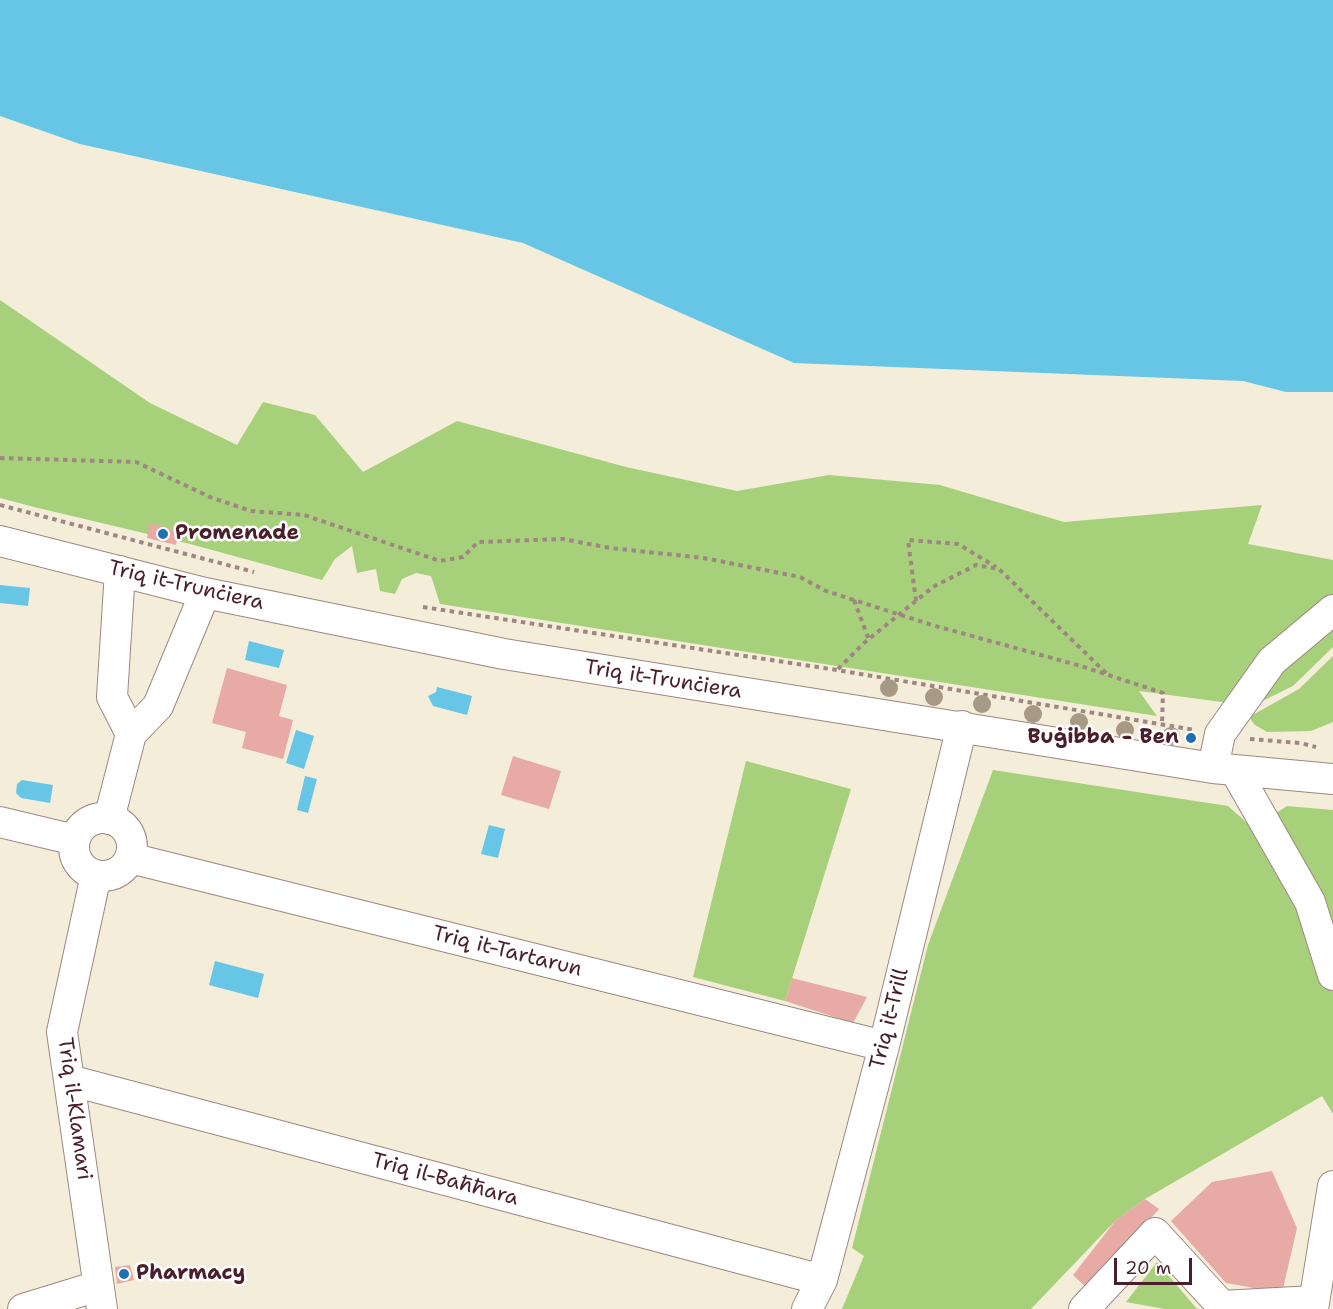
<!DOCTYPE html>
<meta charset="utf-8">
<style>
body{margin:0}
#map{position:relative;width:1333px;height:1309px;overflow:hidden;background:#f4edd9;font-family:"Shantell Sans",sans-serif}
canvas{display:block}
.scale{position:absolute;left:1114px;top:1258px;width:78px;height:27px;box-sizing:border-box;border:3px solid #4a1f2b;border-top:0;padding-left:8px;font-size:18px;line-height:21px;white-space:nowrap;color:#4a1f2b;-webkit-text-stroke:4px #fff;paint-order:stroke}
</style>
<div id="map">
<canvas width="1333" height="1309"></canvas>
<div class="scale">20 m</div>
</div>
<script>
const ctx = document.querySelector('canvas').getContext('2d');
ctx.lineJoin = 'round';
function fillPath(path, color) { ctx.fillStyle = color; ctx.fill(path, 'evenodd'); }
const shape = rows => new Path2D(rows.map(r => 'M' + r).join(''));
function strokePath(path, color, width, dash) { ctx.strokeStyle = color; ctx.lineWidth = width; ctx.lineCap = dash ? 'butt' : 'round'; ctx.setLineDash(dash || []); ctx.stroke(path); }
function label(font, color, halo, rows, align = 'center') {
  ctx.font = font + ' "Shantell Sans",sans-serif'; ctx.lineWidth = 5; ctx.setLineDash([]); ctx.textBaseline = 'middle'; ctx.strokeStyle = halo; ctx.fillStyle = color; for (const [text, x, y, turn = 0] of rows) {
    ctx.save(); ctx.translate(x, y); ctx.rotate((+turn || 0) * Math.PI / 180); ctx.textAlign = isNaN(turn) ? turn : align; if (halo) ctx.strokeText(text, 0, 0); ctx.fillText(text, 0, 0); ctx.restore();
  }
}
fillPath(shape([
 [0,300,150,403,237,445,263,402,315,415,363,472,457,421,626,467,737,491,829,475,940,485,1064,522,1262,505,1248,544,1333,560,1333,647,1293,686,1252,706,1139,691,1157,716,440,604,431,576,416,573,402,579,395,594,380,591,376,569,357,573,352,546,335,559,322,580,190,544,34,507,0,498],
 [1333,656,1333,722,1311,731,1267,732,1255,725,1249,717,1299,689],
 [746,761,851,789,785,1001,693,977],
 [993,770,1228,806,1263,837,1295,888,1333,992,1333,1114,1322,1096,1145,1199,1116,1220,1031,1309,842,1309,864,1256,852,1248,928,945],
 [1287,806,1333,810,1333,946,1273,815],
 [1157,1262,1197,1309,1165,1309,1126,1302]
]), '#a7d07b');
fillPath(shape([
 [0,0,1333,0,1333,392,1286,392,1243,381,794,363,523,243,80,144,0,116],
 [0,585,30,588,28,606,0,603],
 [249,641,284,650,279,668,245,660],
 [437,687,472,696,467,715,433,706,428,696,436,692],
 [296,730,314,736,304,769,286,763],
 [305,776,317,779,308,813,297,810],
 [22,780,53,785,50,803,21,798,16,793,17,784],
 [489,825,505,829,498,858,481,854],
 [215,961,264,974,258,998,209,985]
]), '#67c6e5');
fillPath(shape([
 [150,523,179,531,176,545,147,538],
 [227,668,287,685,279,716,293,720,283,759,242,748,246,732,212,723],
 [513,756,561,771,549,809,501,795],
 [792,978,867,997,853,1023,785,1001],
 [1272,1171,1297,1228,1282,1293,1226,1283,1171,1221,1212,1182],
 [1145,1199,1159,1209,1088,1289,1073,1275,1116,1220],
 [130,1265,134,1280,117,1284,115,1267]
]), '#e7aaa4');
const minor = shape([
 [0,541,205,593,504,654,1213,768,1333,779],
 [120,571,112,697,131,734],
 [1213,768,1220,734,1272,661,1333,610],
 [1236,772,1310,902,1333,975],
 '74 847a29 29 0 1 1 58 0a29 29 0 1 1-58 0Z',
 [109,819,131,734,158,706,205,593],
 [0,822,75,840],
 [130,858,884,1046],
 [96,875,62,1032,102,1309],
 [69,1080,822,1280],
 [23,1309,98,1286],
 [807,1309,822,1280,884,1046,962,726],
 [1084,1309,1155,1233,1222,1306,1314,1301],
 [1313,1309,1333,1186]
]);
strokePath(minor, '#9f8682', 32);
strokePath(shape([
 [0,458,136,462,210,497,251,511,304,515,440,561,463,557,478,542,563,539,610,548,704,558,800,577,826,591,854,600,932,625,1081,666,1163,693,1162,724],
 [0,505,254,572],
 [854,600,869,640],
 [916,601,908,540,958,544,996,567],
 [423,607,837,670,1195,730],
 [838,669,864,643,933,587,976,565,999,569,1106,673],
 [1250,739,1300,743,1316,747]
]), '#9f8682', 4, [4.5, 4.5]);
strokePath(minor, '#fff', 30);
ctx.fillStyle = '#a69986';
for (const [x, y] of [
 [889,688],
 [934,697],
 [982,704],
 [1033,714],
 [1079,722],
 [1125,730],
 [1171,736]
]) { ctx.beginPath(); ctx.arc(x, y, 9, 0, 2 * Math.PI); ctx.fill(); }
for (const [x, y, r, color] of [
 [163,534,6,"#1f6fb2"],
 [1191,738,6,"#1f6fb2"],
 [124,1274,6,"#1f6fb2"]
]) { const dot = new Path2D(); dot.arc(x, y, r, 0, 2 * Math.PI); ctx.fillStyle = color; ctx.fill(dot); strokePath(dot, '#fff', 2); }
label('bold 21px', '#4a1f2b', '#fff', [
 ["Promenade",175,534],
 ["Buġibba - Ben",1179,738,"right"],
 ["Pharmacy",136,1274]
], 'left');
label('21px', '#4a1f2b', '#fff', [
 ["Triq it-Trunċiera",186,586,13],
 ["Triq it-Trunċiera",663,680,9],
 ["Triq it-Tartarun",507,952,14],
 ["Triq it-Trill",890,1019,-76],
 ["Triq il-Klamari",74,1109,82],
 ["Triq il-Baħħara",445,1180,15]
]);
</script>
